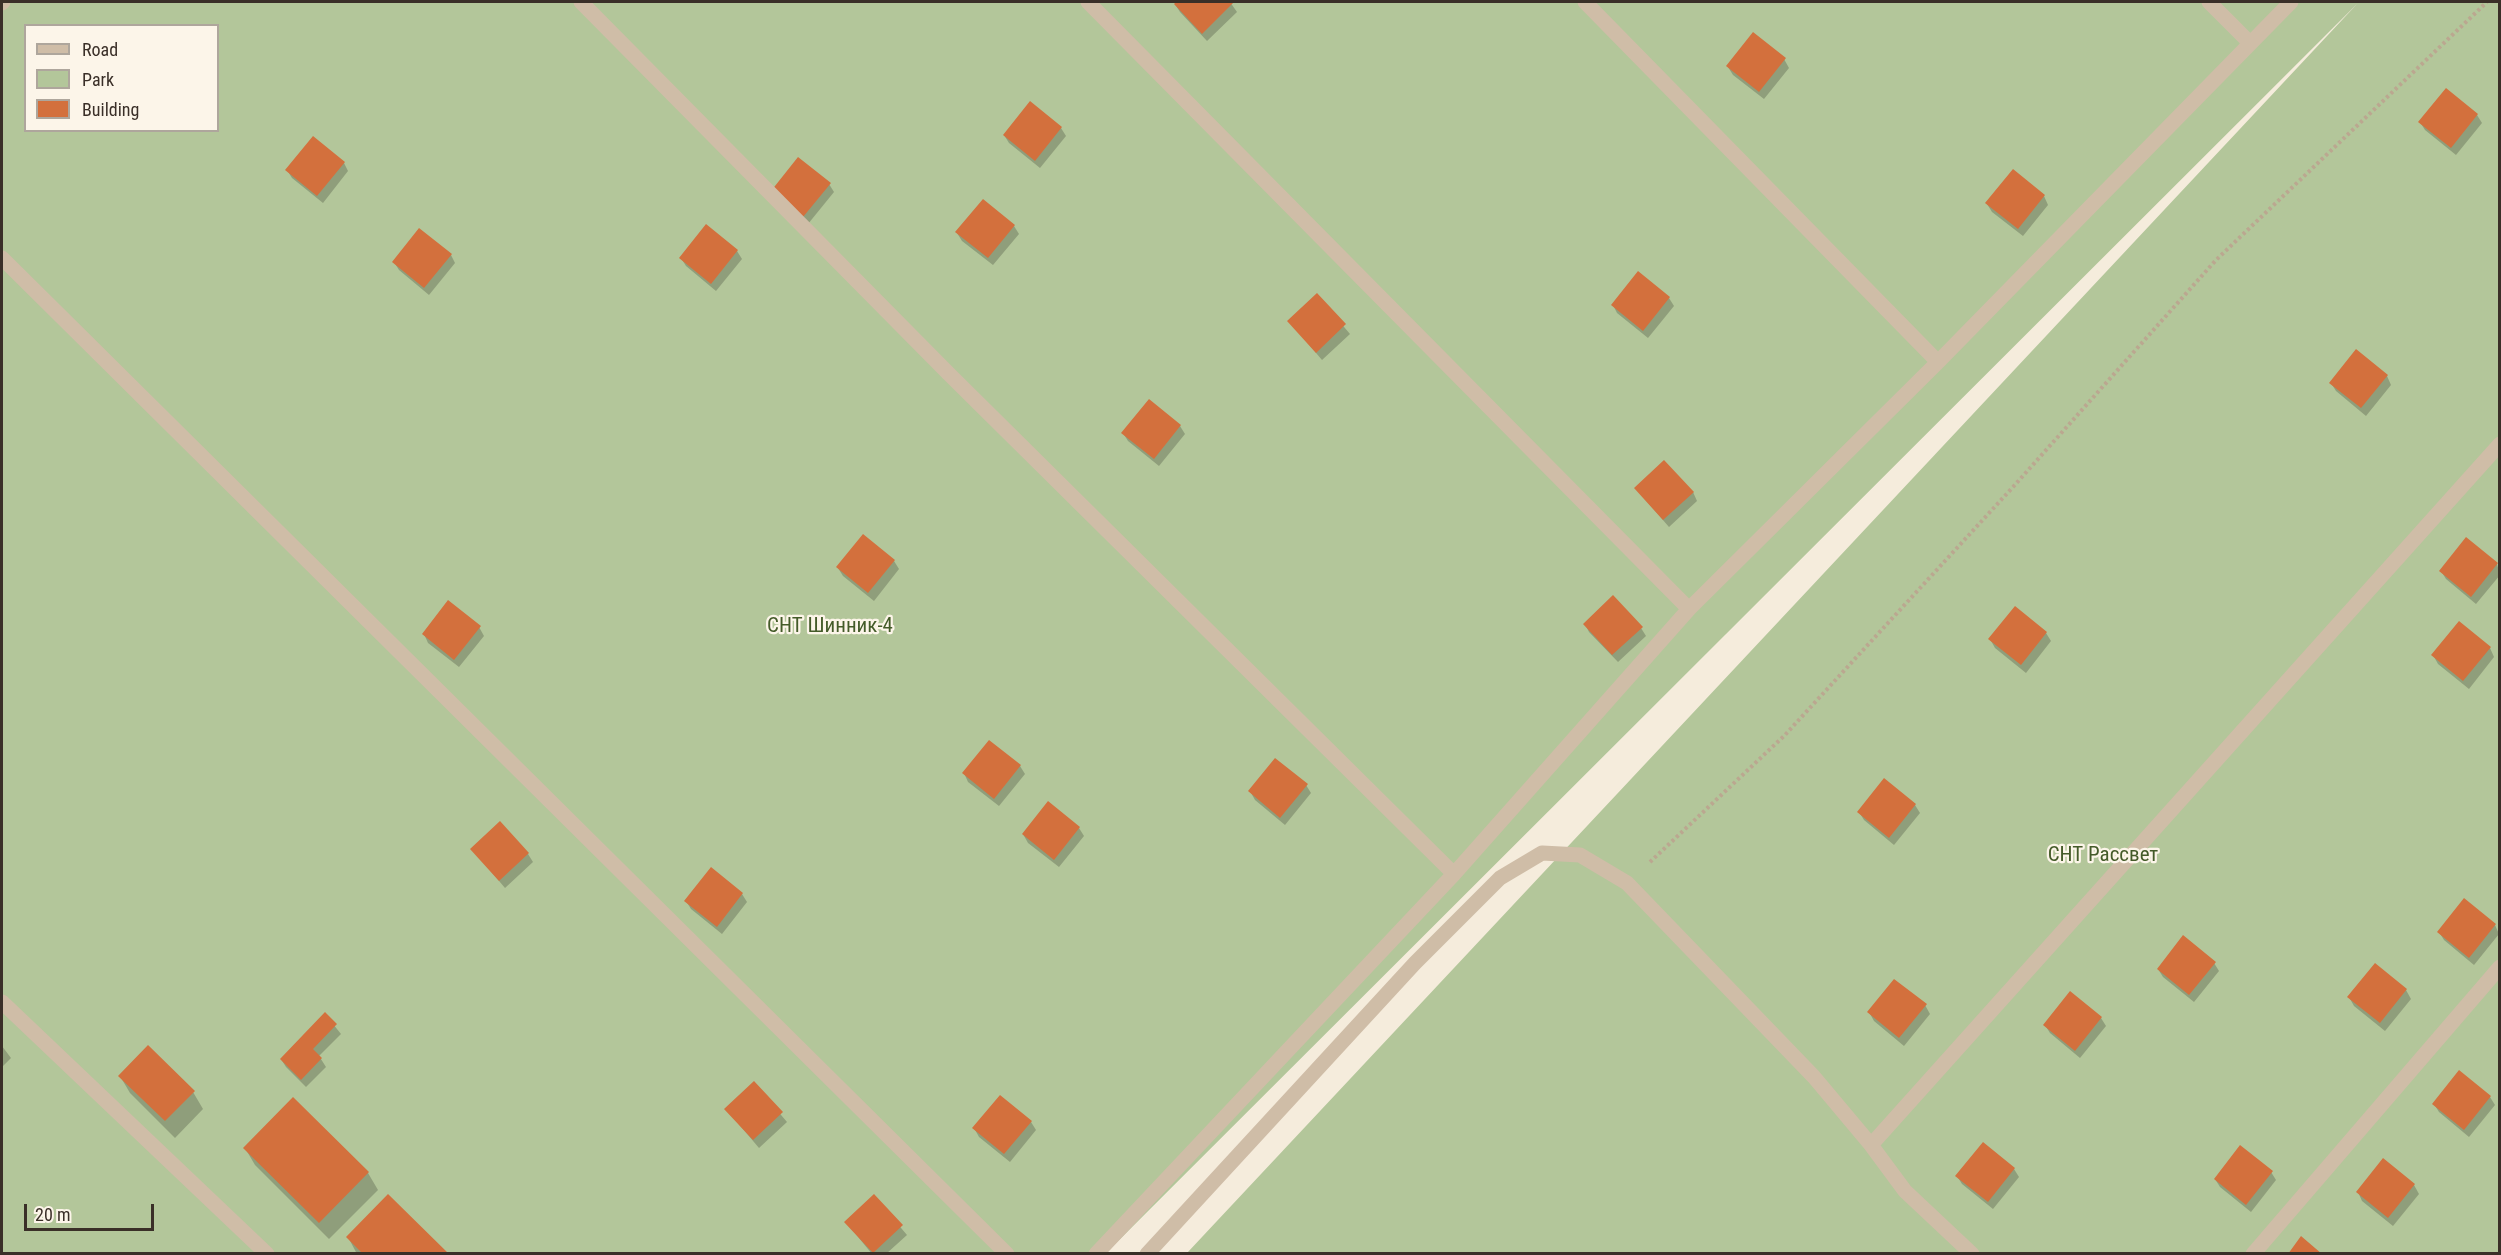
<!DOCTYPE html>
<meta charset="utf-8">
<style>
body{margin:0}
#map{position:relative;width:2501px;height:1255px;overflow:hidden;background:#f5ecdc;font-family:"Roboto Condensed",sans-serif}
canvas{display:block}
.frame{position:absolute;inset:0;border:3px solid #3a2f28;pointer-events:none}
.legend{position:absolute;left:24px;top:24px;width:195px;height:108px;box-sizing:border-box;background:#fcf5e9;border:2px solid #aea69c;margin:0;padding:8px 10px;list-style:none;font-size:18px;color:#3a2f28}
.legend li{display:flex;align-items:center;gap:12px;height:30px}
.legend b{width:30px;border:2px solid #aea69c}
.scale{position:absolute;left:24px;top:1204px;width:130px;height:27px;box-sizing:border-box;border:3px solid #3a2f28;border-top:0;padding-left:8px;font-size:18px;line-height:21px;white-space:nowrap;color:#3a2f28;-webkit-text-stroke:4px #fcf5e9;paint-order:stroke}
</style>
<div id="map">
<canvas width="2501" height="1255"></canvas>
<div class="frame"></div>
<ul class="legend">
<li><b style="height:8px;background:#cfbda7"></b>Road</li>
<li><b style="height:16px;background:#b3c69a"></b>Park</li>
<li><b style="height:16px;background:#d3703d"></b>Building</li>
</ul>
<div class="scale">20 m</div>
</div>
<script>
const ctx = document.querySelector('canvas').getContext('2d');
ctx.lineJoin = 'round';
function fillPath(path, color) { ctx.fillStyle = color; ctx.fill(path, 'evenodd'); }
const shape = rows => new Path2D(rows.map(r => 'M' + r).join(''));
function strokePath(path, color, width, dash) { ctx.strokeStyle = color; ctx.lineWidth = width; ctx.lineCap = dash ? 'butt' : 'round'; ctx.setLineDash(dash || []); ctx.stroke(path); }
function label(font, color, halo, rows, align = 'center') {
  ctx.font = font + ' "Roboto Condensed",sans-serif'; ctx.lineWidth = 4.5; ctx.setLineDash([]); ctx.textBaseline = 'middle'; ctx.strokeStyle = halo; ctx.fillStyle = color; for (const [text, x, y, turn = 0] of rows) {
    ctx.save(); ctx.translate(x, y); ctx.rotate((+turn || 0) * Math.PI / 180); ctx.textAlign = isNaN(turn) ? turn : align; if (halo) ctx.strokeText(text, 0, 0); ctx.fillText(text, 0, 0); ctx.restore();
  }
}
fillPath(shape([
 [2,2,2499,2,2499,1253,1187,1253,2357,4,1106,1253,2,1254],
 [26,26,218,26,218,130,26,130]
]), '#b3c69a');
fillPath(shape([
 [1178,2,1230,2,1237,12,1207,41,1180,12,1175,4],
 [1784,59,1789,68,1764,99,1733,75,1728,67],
 [2477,115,2482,123,2456,155,2425,130,2420,122],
 [1061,128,1066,136,1040,168,1009,143,1004,135],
 [344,163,348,171,323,203,292,178,287,170],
 [829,184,834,192,808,224,778,199],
 [2044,196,2048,205,2023,236,1992,212,1987,204],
 [1014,226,1019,234,993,265,962,241,957,233],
 [737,251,742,259,716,291,686,266,681,258],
 [451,255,455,263,429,295,399,270,394,262],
 [1317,295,1350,334,1322,360,1289,321],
 [1669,298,1674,306,1648,338,1617,313,1613,305],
 [2387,376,2391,385,2366,416,2336,391,2331,383],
 [1180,426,1185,434,1159,466,1128,441,1123,433],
 [1636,489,1693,492,1697,501,1669,527],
 [894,561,899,569,874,601,843,576,838,568],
 [2497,564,2500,575,2476,604,2446,579,2441,571],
 [1585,624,1641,628,1646,636,1618,662,1589,632],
 [479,627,484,636,459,667,428,643,424,634],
 [2046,633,2051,641,2026,673,1995,648,1990,639],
 [2490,648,2494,657,2469,689,2438,664,2433,655],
 [990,742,1020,766,1025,774,999,806,968,782,964,773],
 [1885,780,1915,805,1920,813,1894,845,1864,820,1859,812],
 [1306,785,1311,793,1285,825,1255,800,1250,791],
 [1079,828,1084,836,1059,867,1028,843,1023,834],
 [472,849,528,854,533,862,505,888],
 [742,894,747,902,722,934,691,909,686,901],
 [2495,925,2499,934,2474,965,2444,940,2439,932],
 [2214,963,2219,971,2194,1002,2163,977,2158,969],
 [2406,990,2411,999,2385,1031,2354,1006,2349,997],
 [1925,1005,1930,1014,1904,1046,1874,1021,1869,1012],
 [325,1014,341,1034,319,1056,326,1067,306,1087,286,1067,281,1059],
 [2101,1018,2106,1026,2080,1058,2050,1033,2045,1025],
 [2,1046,11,1058,2,1067],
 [120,1076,193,1092,203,1109,175,1138,130,1093],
 [754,1083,787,1122,759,1148,726,1109],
 [2490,1097,2495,1105,2469,1137,2439,1112,2434,1104],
 [1031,1122,1036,1130,1010,1162,979,1137,974,1128],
 [245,1148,368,1173,378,1190,329,1239,255,1165],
 [2384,1160,2414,1185,2419,1194,2393,1226,2362,1201,2358,1192],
 [2014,1169,2019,1177,1993,1209,1962,1184,1957,1176],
 [2271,1172,2276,1180,2251,1212,2220,1187,2215,1179],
 [874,1196,907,1235,886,1254,872,1254,846,1222],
 [348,1237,446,1254,357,1254]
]), '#0003');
fillPath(shape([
 [1176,2,1232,2,1233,3,1202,34,1174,4],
 [1753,32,1786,58,1759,92,1726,66],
 [2446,88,2478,114,2451,148,2418,122],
 [1030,101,1062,127,1035,161,1003,135],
 [313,136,345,162,317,196,285,170],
 [798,157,831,183,803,217,771,191],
 [2013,169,2045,195,2018,229,1985,203],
 [983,199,1015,225,988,258,955,232],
 [706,224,738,250,711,284,679,258],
 [419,228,452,254,424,288,392,262],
 [1638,271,1670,297,1643,331,1611,305],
 [1317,293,1346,324,1316,353,1287,321],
 [2356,349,2388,375,2361,408,2329,383],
 [1149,399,1181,425,1154,459,1121,433],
 [1664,460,1694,492,1663,520,1634,488],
 [863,534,895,560,868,593,836,567],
 [2466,537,2498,563,2471,597,2439,571],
 [1613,595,1643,627,1612,655,1583,624],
 [448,600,481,626,454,660,422,634],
 [2015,606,2047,632,2021,665,1988,639],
 [2459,621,2491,647,2463,681,2431,655],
 [989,740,1021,765,994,799,962,773],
 [1275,758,1308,784,1280,818,1248,791],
 [1884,778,1916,804,1889,838,1857,812],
 [1048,801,1080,827,1054,860,1022,834],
 [500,821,529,853,499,881,470,849],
 [711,867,743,893,717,927,684,901],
 [2464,898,2496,924,2469,958,2437,932],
 [2183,935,2216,962,2189,995,2157,969],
 [2375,963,2407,989,2380,1023,2347,997],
 [1894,979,1927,1004,1899,1038,1867,1012],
 [2070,991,2102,1017,2075,1051,2043,1025],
 [325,1012,337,1024,313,1049,322,1058,301,1080,280,1059],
 [148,1045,195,1091,165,1121,118,1076],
 [2459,1070,2491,1096,2464,1130,2432,1104],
 [754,1081,783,1112,753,1140,724,1109],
 [1000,1095,1032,1121,1004,1154,972,1128],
 [293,1097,369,1172,319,1223,243,1148],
 [1983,1142,2015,1168,1988,1202,1955,1176],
 [2240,1145,2273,1171,2246,1205,2214,1179],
 [2383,1158,2415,1184,2388,1218,2356,1192],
 [388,1194,449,1254,363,1254,346,1237],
 [874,1194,903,1225,873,1253,844,1222],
 [2301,1236,2322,1254,2288,1254]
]), '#d3703d');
strokePath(shape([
 [1650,862,1784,736,2013,487,2216,260,2487,2]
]), '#bba790', 4, [3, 3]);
strokePath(shape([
 [581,2,949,374,1454,874],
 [1088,2,1689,609],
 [1585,2,1938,362],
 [2209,2,2249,42],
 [2,3,3,2],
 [2,258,1007,1254],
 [2,1002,267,1254],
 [1871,1145,2500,444],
 [1096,1254,1454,874,1689,609,1938,362,2291,2],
 [1147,1254,1415,963,1500,878,1542,853,1580,855,1627,883,1814,1077,1871,1145,1905,1191,1972,1254],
 [2253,1254,2500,967]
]), '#cfbda7', 15);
label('21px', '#445b29', '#fcf5e9', [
 ["СНТ Шинник-4",830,627],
 ["СНТ Рассвет",2103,856]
]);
</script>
